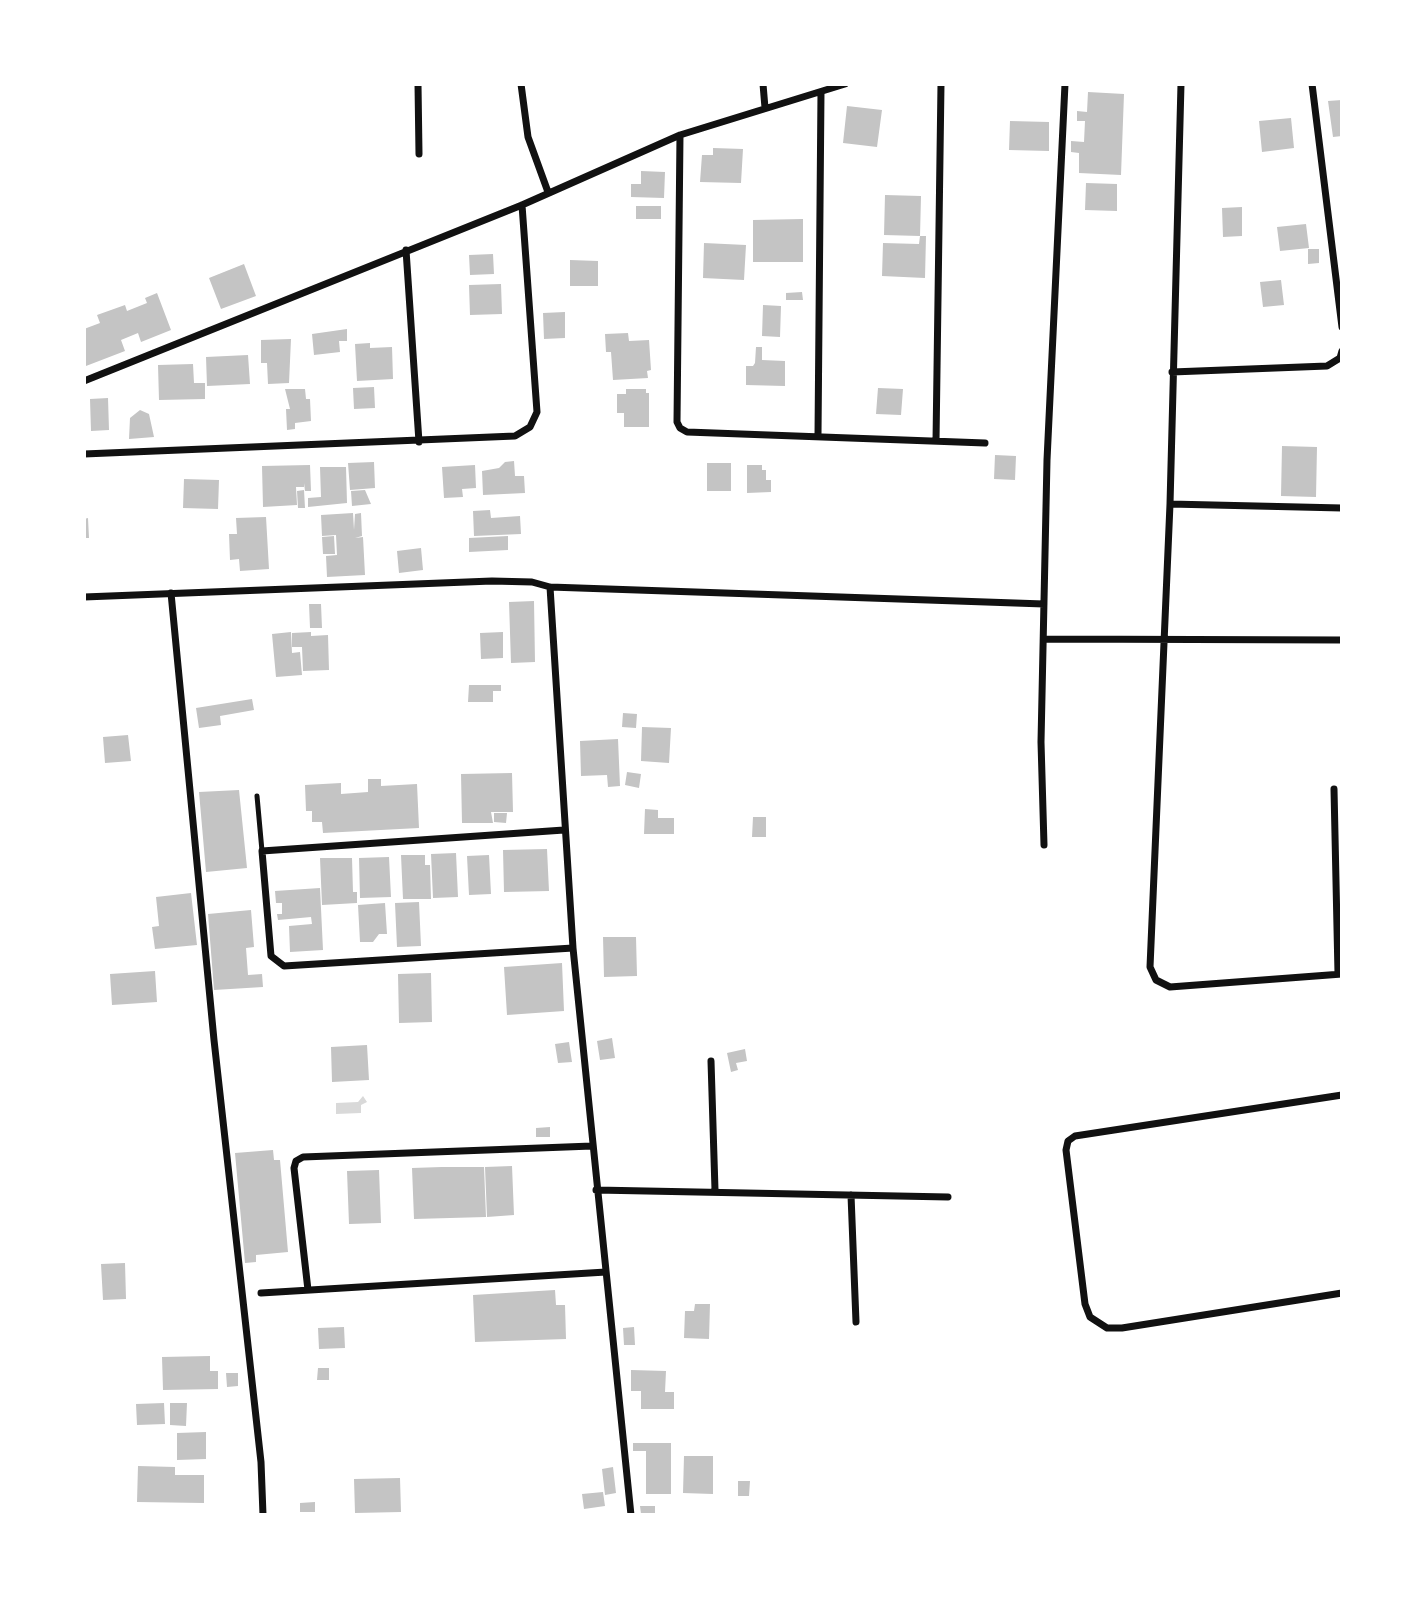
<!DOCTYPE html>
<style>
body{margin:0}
#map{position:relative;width:1426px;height:1599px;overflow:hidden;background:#fff;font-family:"Roboto Condensed",sans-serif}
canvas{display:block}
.frame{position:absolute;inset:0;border:86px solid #fff;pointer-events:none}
</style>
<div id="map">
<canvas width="1426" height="1599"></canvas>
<div class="frame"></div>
</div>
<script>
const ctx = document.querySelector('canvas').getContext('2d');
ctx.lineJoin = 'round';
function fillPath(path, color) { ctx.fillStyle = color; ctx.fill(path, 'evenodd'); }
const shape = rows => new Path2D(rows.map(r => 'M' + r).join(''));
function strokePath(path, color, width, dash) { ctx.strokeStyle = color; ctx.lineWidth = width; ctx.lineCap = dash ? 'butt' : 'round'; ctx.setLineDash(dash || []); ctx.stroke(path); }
fillPath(shape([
 [363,1096,367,1102,361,1105,361,1113,336,1114,336,1103,358,1102]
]), '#d9d9d9');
fillPath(shape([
 [1088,92,1124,94,1121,175,1079,173,1079,153,1071,152,1071,141,1084,142,1085,121,1077,121,1077,111,1087,112],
 [1342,100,1342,136,1333,137,1328,101],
 [847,106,882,110,877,147,843,143],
 [1291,118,1294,148,1262,152,1259,121],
 [1010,121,1049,122,1049,151,1009,150],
 [713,148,743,149,741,183,700,182,702,155,713,155],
 [641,171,665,172,664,198,631,197,631,184,641,184],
 [1086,183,1117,184,1117,211,1085,210],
 [885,195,921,196,920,236,884,235],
 [636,206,661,206,661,219,636,219],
 [1242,207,1242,236,1223,237,1222,208],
 [803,219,803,262,753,262,753,220],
 [1306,224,1309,248,1280,251,1277,227],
 [920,236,926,236,925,278,882,276,883,243,919,244],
 [704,243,746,245,744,280,703,278],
 [1308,249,1319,249,1319,263,1308,264],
 [493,254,494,274,470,275,469,255],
 [570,260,598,261,598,286,570,286],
 [244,264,256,296,221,309,209,278],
 [1281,280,1284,305,1263,307,1260,282],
 [501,284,502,314,470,315,469,285],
 [802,292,803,300,786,300,786,293],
 [157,293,171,330,141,342,138,333,121,340,125,351,86,366,84,329,100,323,97,315,125,305,127,311,147,303,145,298],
 [763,305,781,306,780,337,762,336],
 [565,312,565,338,544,339,543,313],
 [347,329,347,341,339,341,340,352,314,355,312,334],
 [628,333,629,341,649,340,651,370,647,371,648,378,613,380,611,352,606,352,605,334],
 [291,339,289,383,268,384,267,363,261,363,261,340],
 [370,343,370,348,392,347,393,379,357,381,355,344],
 [756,347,762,347,762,360,785,361,785,386,746,385,746,366,753,366,755,363],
 [248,355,250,384,207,386,206,357],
 [193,364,194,383,205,383,205,399,159,400,158,365],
 [374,387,375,408,354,409,353,388],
 [878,388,903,389,901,415,876,414],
 [285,389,305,389,306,399,310,399,311,421,295,423,295,429,287,430,286,409,290,409],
 [626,389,646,389,646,393,649,393,649,427,624,427,624,413,617,413,617,394,626,394],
 [108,398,109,430,91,431,90,399],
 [140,410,149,414,154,437,129,439,130,418],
 [1282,446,1317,447,1316,497,1281,496],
 [995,455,1016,456,1015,480,994,479],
 [514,461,515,476,524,476,525,493,483,495,482,471,499,468,505,462],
 [374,462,375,488,350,490,348,463],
 [707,463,731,463,731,491,707,491],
 [310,465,311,491,305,491,304,483,304,487,296,487,297,505,263,507,262,466],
 [475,465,476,488,462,489,463,497,444,498,442,467],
 [747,465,762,465,762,470,766,470,766,480,771,480,771,492,747,493],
 [320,467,346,467,347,503,308,507,308,498,321,497],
 [184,479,219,480,218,509,183,508],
 [304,490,305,508,298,508,297,491],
 [365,490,371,504,352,506,351,491],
 [490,510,491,518,520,516,521,534,474,536,473,511],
 [353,513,354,530,355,514,361,513,362,536,355,538,363,537,365,575,327,577,326,556,337,555,336,535,322,536,321,515],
 [266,517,269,569,240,571,239,559,230,560,229,534,237,534,236,518],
 [88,518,89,538,84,538,84,519],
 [334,536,335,554,323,554,322,537],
 [508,536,508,550,469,552,469,538],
 [421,548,423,570,399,573,397,551],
 [534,601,535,662,511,663,509,602],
 [309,604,321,604,322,628,310,628],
 [291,632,292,653,300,652,302,675,276,677,272,634],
 [311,632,311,636,328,635,329,670,303,671,302,647,292,647,292,633],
 [503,632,503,658,481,659,480,633],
 [469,685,501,685,501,691,493,691,493,702,468,702],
 [252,699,254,710,220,716,221,725,199,728,196,708],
 [623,713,637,714,636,728,622,727],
 [642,727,671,728,669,763,641,761],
 [128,735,131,761,105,763,103,737],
 [618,739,620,786,608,787,607,775,581,776,580,741],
 [627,772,641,774,639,788,625,785],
 [512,773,513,812,491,812,493,823,462,823,461,774],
 [368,779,381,779,381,786,417,784,419,828,323,833,322,822,312,822,312,811,306,811,305,785,341,783,341,794,368,792],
 [239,790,247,868,206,872,199,792],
 [645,809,658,810,658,818,674,818,674,834,644,834],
 [494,813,507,813,506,823,494,822],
 [753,817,766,817,766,837,752,837],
 [547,849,549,891,504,892,503,850],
 [456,853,458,897,433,898,431,854],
 [401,855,425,855,425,865,430,865,431,899,403,899],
 [489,855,491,894,469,895,467,856],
 [389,857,391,897,360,898,359,858],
 [320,858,352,858,353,892,357,892,357,903,322,905],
 [320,888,323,950,290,952,289,926,312,924,311,917,278,920,277,914,282,914,282,903,276,903,275,891],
 [191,893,197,945,155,949,152,927,159,926,156,897],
 [419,902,421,946,397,947,395,903],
 [385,903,387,934,379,934,373,942,360,942,358,905],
 [251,910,254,947,246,948,248,975,262,974,263,987,214,990,208,914],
 [603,937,636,937,637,976,604,977],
 [562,963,564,1011,507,1015,504,967],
 [155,971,157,1002,112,1005,110,974],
 [431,973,432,1022,399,1023,398,974],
 [612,1038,615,1058,600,1060,597,1041],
 [569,1042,572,1062,558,1063,555,1044],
 [367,1045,369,1080,332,1082,331,1047],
 [745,1049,747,1061,736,1063,738,1070,731,1072,727,1053],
 [550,1127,550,1137,536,1137,536,1128],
 [273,1150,274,1160,280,1160,288,1252,256,1255,256,1262,245,1263,235,1153],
 [512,1166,514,1215,487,1217,485,1167],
 [442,1167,484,1167,486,1217,414,1219,412,1168],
 [379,1170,381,1223,349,1224,347,1171],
 [125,1263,126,1299,103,1300,101,1264],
 [555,1290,556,1305,565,1305,566,1339,475,1342,473,1295],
 [695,1304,710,1304,709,1339,684,1338,685,1311,694,1311],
 [344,1327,345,1348,319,1349,318,1328],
 [634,1327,635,1345,624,1345,623,1328],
 [210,1356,210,1371,218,1371,218,1389,163,1390,162,1357],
 [318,1368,329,1368,329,1380,317,1380],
 [631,1370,666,1371,665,1392,674,1392,674,1409,641,1409,641,1391,631,1391],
 [226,1373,238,1373,238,1386,227,1387],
 [164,1403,165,1424,137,1425,136,1404],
 [170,1403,187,1403,186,1426,170,1425],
 [206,1432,206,1459,177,1460,177,1433],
 [633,1443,671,1443,671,1494,646,1494,646,1451,633,1451],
 [684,1456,713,1456,713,1494,683,1493],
 [138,1466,175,1467,175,1475,204,1475,204,1503,137,1502],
 [613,1467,616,1493,605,1495,602,1469],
 [400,1478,401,1512,355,1513,354,1479],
 [738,1481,750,1481,749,1496,738,1496],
 [603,1492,605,1506,584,1509,582,1494],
 [315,1502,315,1512,300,1512,300,1503],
 [640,1506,655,1506,655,1513,641,1514]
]), '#c4c4c4');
strokePath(shape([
 [257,796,262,851]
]), '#111', 5);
strokePath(shape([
 [418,84,419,154],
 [521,84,528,137,548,192],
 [763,84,765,108],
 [1181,84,1170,504,1150,967,1156,980,1170,987,1342,974],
 [1312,84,1342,327],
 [680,135,677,422,680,428,687,432,985,443],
 [406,250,419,442],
 [1172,372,1327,366,1340,358,1342,351],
 [84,381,522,205,680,135,845,84],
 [818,435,821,92],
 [936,441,941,84],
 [84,454,515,436,530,427,537,412,522,205],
 [1170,504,1342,508],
 [550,587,573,948,631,1515],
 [171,593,214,1040,261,1462,263,1515],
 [84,597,492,581,532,582,550,587,1044,604],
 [1045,639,1342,640],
 [1334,789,1338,974],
 [564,830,262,851,271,956,284,966,573,948],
 [1044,845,1041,742,1047,460,1065,84],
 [711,1061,715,1190],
 [1342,1095,1075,1136,1068,1141,1066,1150,1085,1304,1090,1317,1107,1328,1122,1328,1342,1293],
 [596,1190,948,1197],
 [851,1195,856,1322],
 [308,1290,294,1168,296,1161,303,1157,592,1146],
 [261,1293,606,1272]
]), '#111', 7);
</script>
